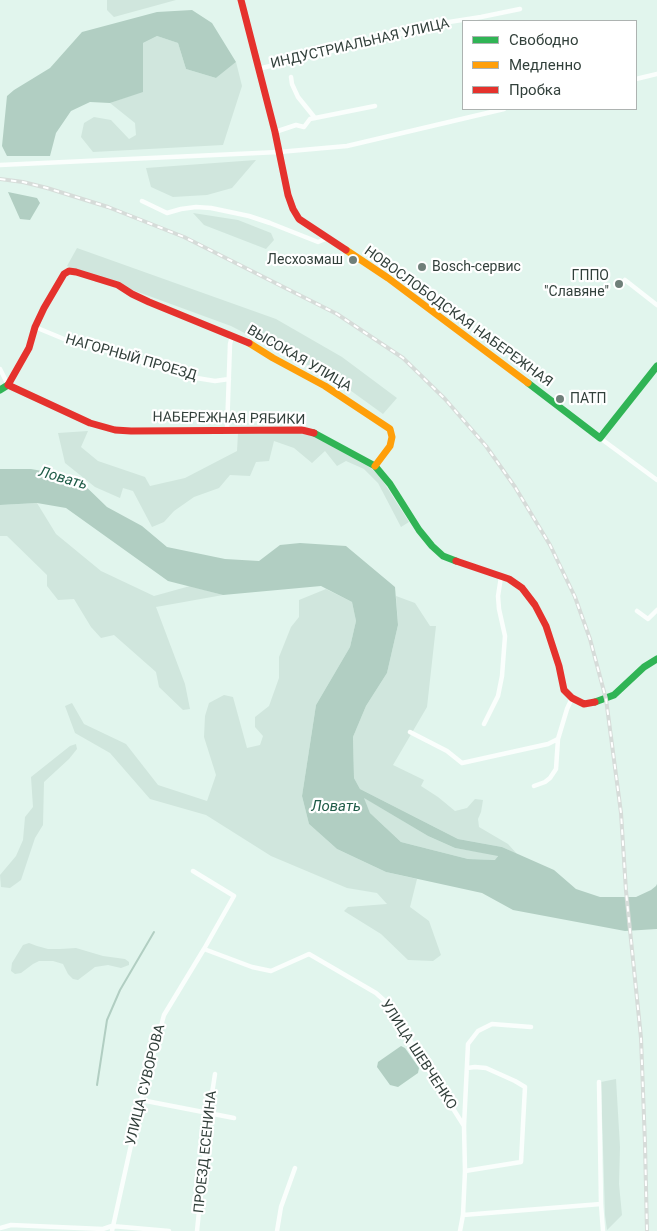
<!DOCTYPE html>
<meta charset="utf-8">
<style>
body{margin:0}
#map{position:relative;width:657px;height:1231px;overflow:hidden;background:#e1f5ed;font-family:Roboto,sans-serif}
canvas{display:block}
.legend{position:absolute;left:462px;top:20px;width:175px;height:90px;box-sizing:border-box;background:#fff;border:1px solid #adb3b1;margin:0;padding:6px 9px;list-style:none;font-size:15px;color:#32403b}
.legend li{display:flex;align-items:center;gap:10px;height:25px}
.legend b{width:25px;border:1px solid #adb3b1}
</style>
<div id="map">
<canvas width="657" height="1231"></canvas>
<ul class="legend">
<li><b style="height:6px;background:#30b455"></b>Свободно</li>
<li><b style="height:6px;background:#ff9f0a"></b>Медленно</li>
<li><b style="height:6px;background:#e5322d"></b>Пробка</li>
</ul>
</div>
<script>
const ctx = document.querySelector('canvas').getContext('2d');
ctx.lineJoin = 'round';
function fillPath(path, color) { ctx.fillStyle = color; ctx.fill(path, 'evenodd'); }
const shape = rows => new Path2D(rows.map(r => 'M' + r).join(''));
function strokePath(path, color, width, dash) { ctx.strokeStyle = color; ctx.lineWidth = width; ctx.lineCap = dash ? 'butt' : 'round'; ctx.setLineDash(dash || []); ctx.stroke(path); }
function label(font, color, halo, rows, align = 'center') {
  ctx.font = font + ' Roboto,sans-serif'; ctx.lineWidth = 4.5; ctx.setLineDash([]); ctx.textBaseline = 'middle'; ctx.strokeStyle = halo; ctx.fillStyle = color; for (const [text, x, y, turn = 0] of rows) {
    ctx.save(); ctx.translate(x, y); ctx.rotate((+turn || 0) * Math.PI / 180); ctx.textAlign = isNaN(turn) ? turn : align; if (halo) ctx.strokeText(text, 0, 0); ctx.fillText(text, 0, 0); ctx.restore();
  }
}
fillPath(shape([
 [107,0,176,0,114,17,107,10],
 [157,36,178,43,186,69,216,78,236,62,242,86,223,145,93,152,81,137,84,123,94,117,111,120,129,139,136,135,135,123,110,103,143,91,143,43],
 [256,160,232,188,207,195,173,197,151,187,146,168],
 [193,213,238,220,271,233,274,240,266,249,204,225],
 [77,248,276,319,342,357,397,398,383,414,336,380,231,326,67,266],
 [88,431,81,447,98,461,145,477,150,486,185,478,237,451,238,433,300,433,313,436,371,468,379,475,409,522,401,527,378,483,364,469,346,461,337,466,325,451,312,463,294,448,274,441,269,461,256,462,250,476,230,475,219,488,194,497,174,511,164,522,152,527,133,491,123,488,120,498,95,487,65,463,58,433],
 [37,503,56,534,101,571,154,596,190,586,223,595,156,607,185,684,190,709,183,710,159,687,156,672,114,635,101,638,91,627,74,599,58,600,47,586,47,575,7,536,0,536,0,505],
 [326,589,352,602,356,621,350,647,316,705,302,796,309,824,337,849,386,872,417,879,410,907,429,921,441,955,433,961,408,960,381,934,344,911,348,907,387,904,377,893,347,888,271,856,206,815,150,799,110,753,75,733,65,706,72,703,84,724,126,744,158,785,207,801,216,775,204,737,205,716,209,703,224,695,233,697,247,748,260,745,263,736,255,727,255,717,269,706,279,678,279,657,291,627,299,617,299,600],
 [396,596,415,603,430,626,436,626,427,707,393,765,424,780,421,786,438,797,455,811,467,808,475,799,483,800,481,812,478,819,479,827,508,844,517,854,502,847,458,839,360,789,354,778,353,737,366,706,387,673,398,625],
 [76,744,77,749,69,759,44,782,43,825,35,838,21,880,10,888,1,887,0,875,16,856,23,840,25,817,33,807,31,777,70,746],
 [363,797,428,836,455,848,498,855,496,860,468,859,401,842,370,813],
 [29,943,37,946,48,949,60,949,76,948,103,956,125,959,129,962,129,965,121,968,108,965,95,967,78,980,73,979,68,974,63,964,53,961,39,961,33,964,21,973,15,974,11,971,12,963,23,945],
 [616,1079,620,1147,619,1184,622,1215,607,1230,605,1215,601,1082]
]), '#d0e6dd');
fillPath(shape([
 [192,10,212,23,236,62,216,78,186,69,178,43,157,36,143,43,143,92,110,103,90,102,71,111,56,133,50,156,7,156,2,146,7,96,14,90,50,68,82,32,157,12],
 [8,192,37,198,40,203,30,220,20,219],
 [0,469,31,469,76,477,107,507,142,526,167,547,225,559,259,561,280,545,300,543,346,546,395,587,398,625,387,673,366,706,353,737,354,778,360,789,458,839,502,847,554,870,576,889,600,897,636,897,651,890,656,886,657,884,657,929,625,931,513,910,482,893,386,872,337,849,309,824,302,796,316,705,350,647,356,621,352,602,321,586,223,595,168,581,66,508,37,503,0,505],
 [364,798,428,836,455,848,498,856,495,860,468,859,401,842,370,813],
 [401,1046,405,1048,419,1068,418,1073,398,1087,390,1085,377,1067,378,1062]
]), '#b1cec2');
strokePath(shape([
 [97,1085,107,1020,120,990,154,932]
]), '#b1cec2', 2);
strokePath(shape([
 [258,69,449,22,481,17,520,9],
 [291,77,292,84,298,97,315,118],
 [636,79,657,74],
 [275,132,296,125,304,127,310,119,375,106],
 [0,165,279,152,347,146,504,109],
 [142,201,167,213,181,209,196,207,211,208,249,216,270,223,318,242,328,238],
 [625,280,657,305],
 [35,327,76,344,91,345,184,376,215,381,229,379],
 [0,369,8,385],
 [227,430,230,344,232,336],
 [600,438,657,480],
 [637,611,648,619,657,610],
 [484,724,498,696,502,676,505,636,499,609,498,596,501,577],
 [410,732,447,751,462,763,548,744,558,739],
 [534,786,545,782,550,778,556,769,558,739,567,709,572,698],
 [204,949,252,967,271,971,309,954,376,993,386,1002,464,1126],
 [599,1082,601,1204,603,1231],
 [141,1100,234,1118],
 [465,1171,521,1162,525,1087,515,1081,486,1068,475,1067,467,1068],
 [463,1215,601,1204],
 [0,1228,11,1225,103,1229,112,1226,169,1231],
 [112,1231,141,1100,164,1015,204,949,234,896,193,871],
 [197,1231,209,1113,215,1074],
 [277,1231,281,1207,295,1168],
 [460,1231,463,1215,465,1171,464,1126,468,1044,478,1031,492,1024,531,1027]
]), '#fafefc', 4.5);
strokePath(shape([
 [528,383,600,438,657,366],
 [0,390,8,385],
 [314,433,375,466,390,484,419,530,432,546,443,556,456,561],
 [595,702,614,695,644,667,657,659]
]), '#30b455', 7);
strokePath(shape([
 [346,250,388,278,528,383],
 [249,343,273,358,325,386,390,429,392,437,390,446,375,466]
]), '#ff9f0a', 7);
strokePath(shape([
 [241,0,275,132,288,195,293,209,299,219,346,250],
 [8,385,90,423,115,430,131,431,302,430,314,433],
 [8,385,29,348,35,327,44,308,64,274,69,271,76,272,118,285,132,294,149,302,249,343],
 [456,561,509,579,522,588,535,605,546,626,559,666,564,690,572,698,584,704,595,702]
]), '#e5322d', 7);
const rail = shape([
 [0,179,23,182,47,188,108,207,184,237,337,314,403,358,445,399,486,446,515,487,550,545,575,597,590,639,606,699,621,813,626,891,641,1038,645,1144,647,1231]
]);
strokePath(rail, '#d6dcd9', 4);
strokePath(rail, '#fff', 2, [5.5]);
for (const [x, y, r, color] of [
 [353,260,5,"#6f7f79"],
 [422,267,5,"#6f7f79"],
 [619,284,5,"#6f7f79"],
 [560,399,5,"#6f7f79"]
]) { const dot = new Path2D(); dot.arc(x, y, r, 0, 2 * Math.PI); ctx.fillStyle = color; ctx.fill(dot); strokePath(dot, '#fff', 2); }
label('14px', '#32403b', '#fff', [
 ["ИНДУСТРИАЛЬНАЯ УЛИЦА",360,44,-13],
 ["НОВОСЛОБОДСКАЯ НАБЕРЕЖНАЯ",458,317,36],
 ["НАГОРНЫЙ ПРОЕЗД",131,358,16],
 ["ВЫСОКАЯ УЛИЦА",299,359,30],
 ["НАБЕРЕЖНАЯ РЯБИКИ",229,419,1],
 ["УЛИЦА ШЕВЧЕНКО",418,1055,57],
 ["УЛИЦА СУВОРОВА",146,1085,-76],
 ["ПРОЕЗД ЕСЕНИНА",206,1152,-84]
]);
label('14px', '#32403b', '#fff', [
 ["Лесхозмаш",343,260],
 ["Bosch-сервис",432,267,"left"],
 ["ГППО",609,276],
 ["\"Славяне\"",609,292],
 ["ПАТП",570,399,"left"]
], 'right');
label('italic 15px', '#205c48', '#fff', [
 ["Ловать",63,479,16],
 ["Ловать",336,807]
]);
</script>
